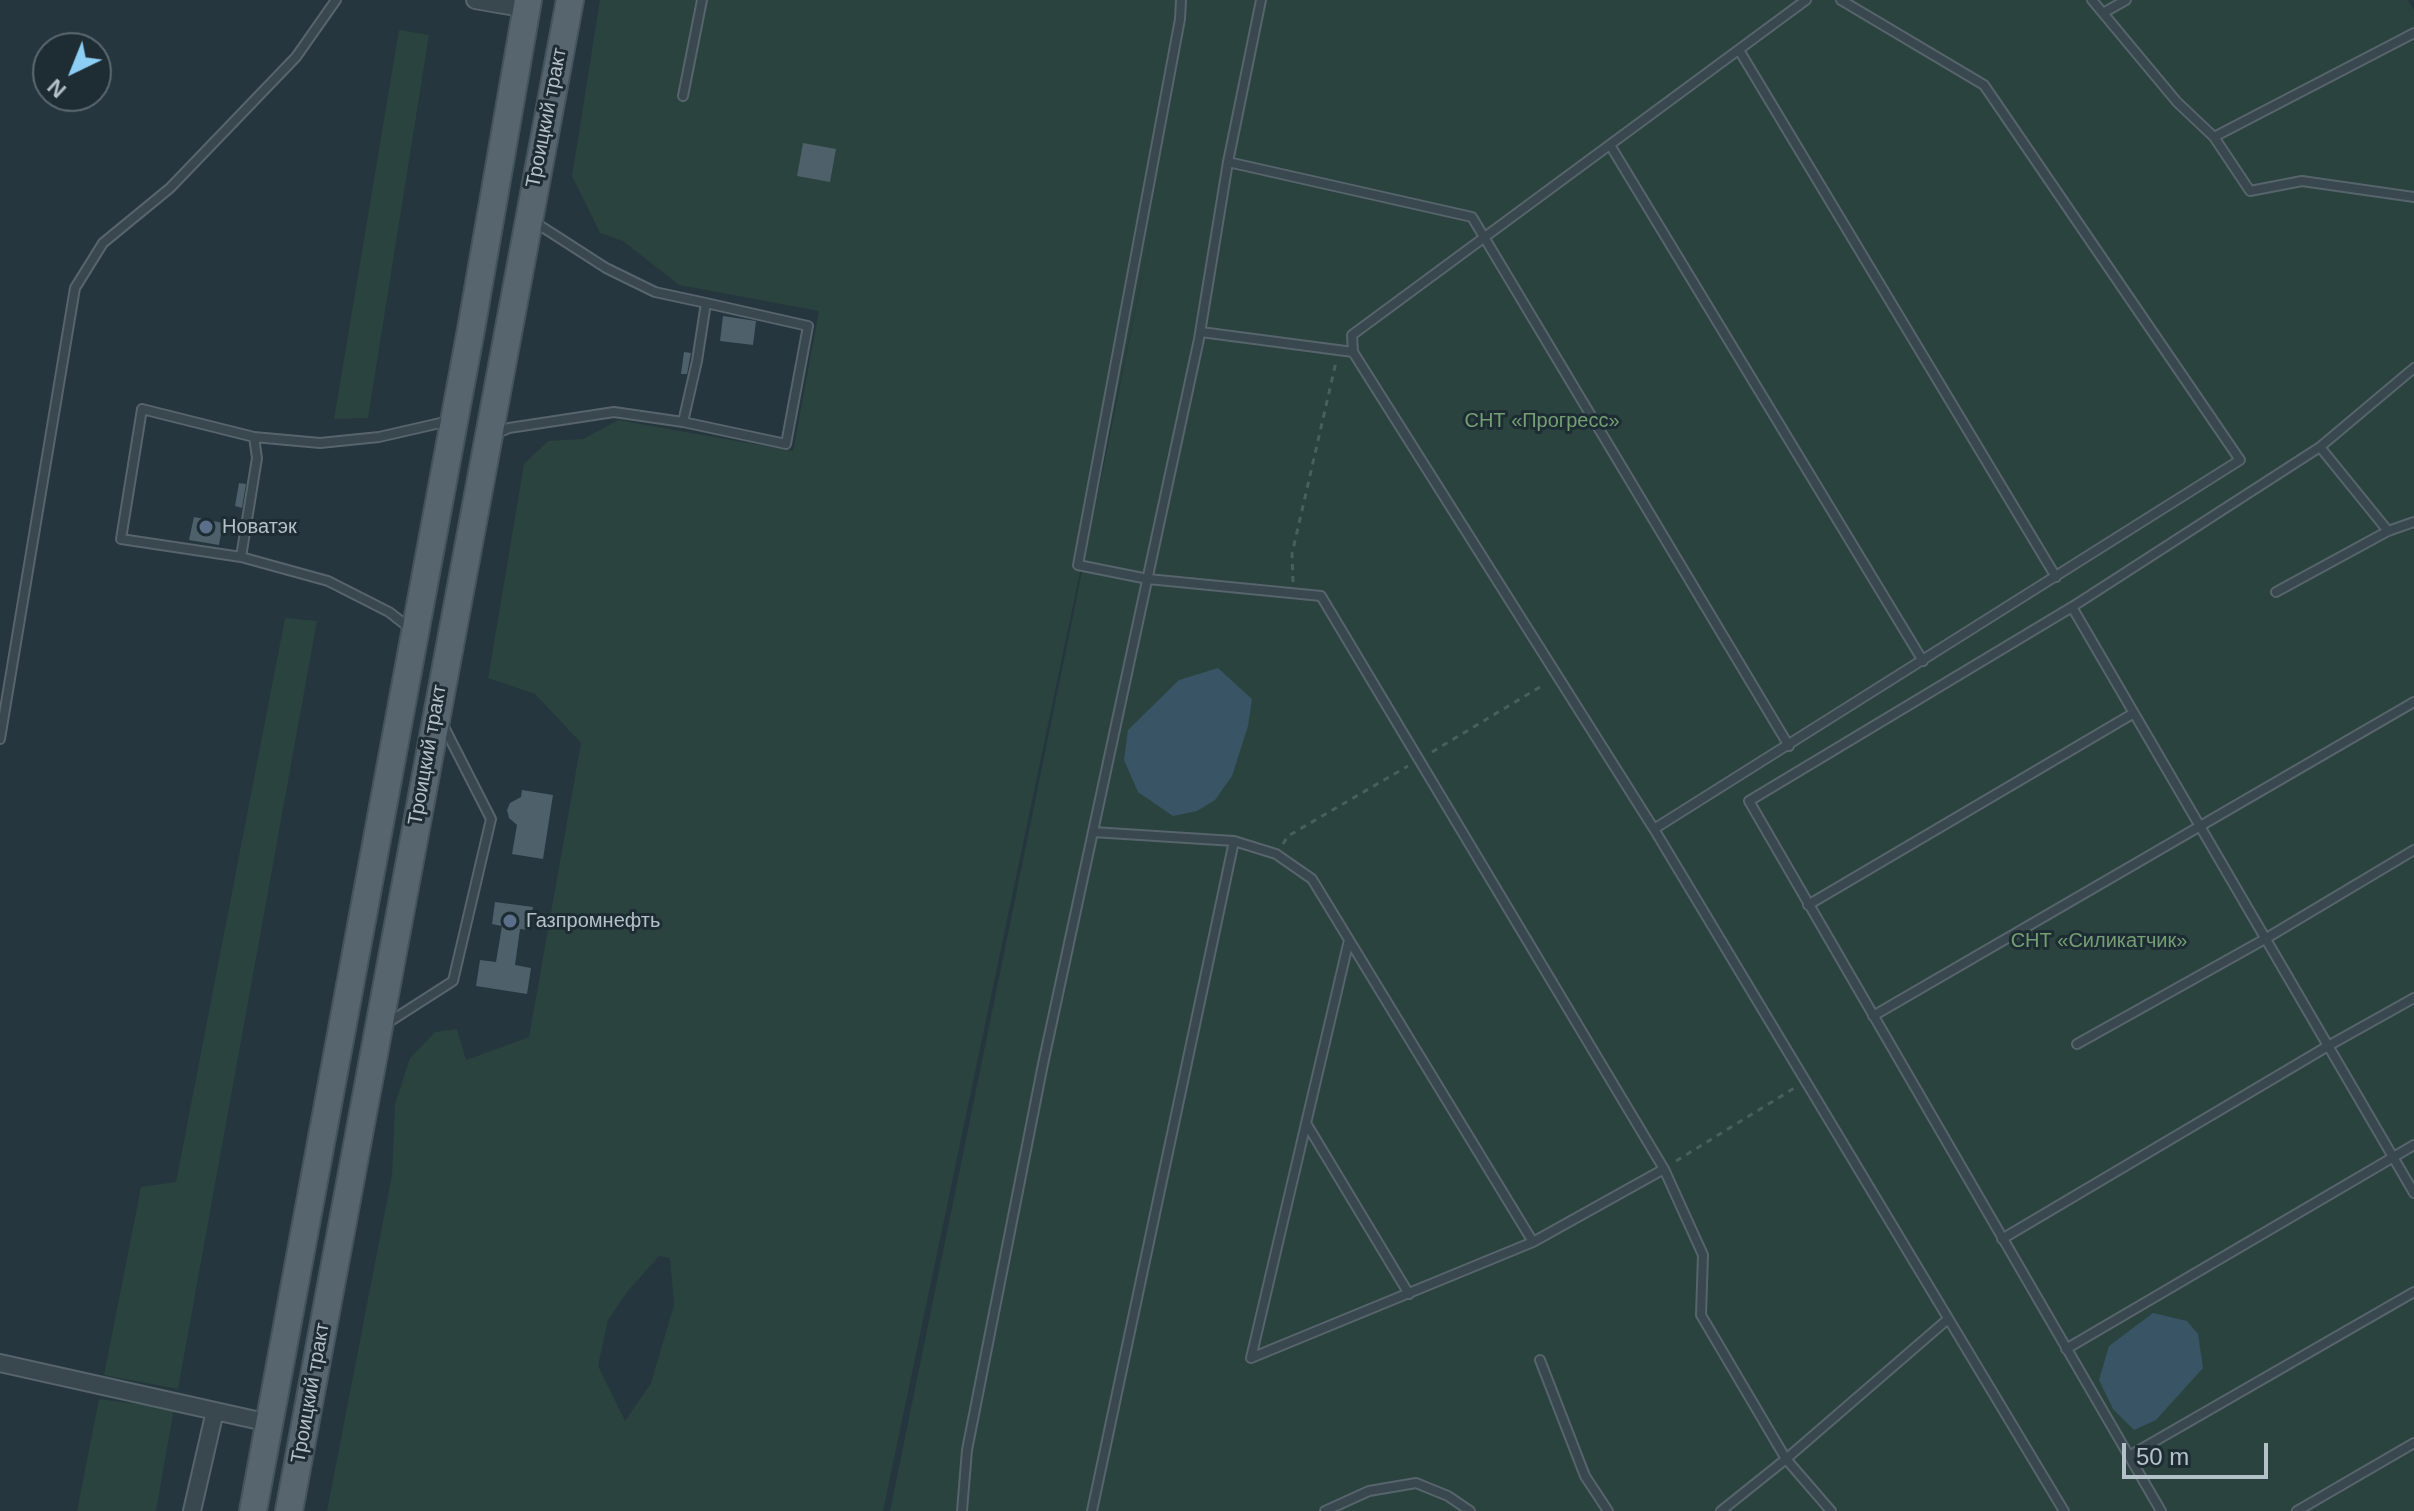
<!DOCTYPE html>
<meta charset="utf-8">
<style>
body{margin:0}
#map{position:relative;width:2414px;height:1511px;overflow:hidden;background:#25363e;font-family:Arial,sans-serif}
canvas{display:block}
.north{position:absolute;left:32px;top:32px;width:80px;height:80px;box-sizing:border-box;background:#1e2c33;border:2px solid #5a686f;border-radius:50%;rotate:223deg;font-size:22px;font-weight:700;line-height:32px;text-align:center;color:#b5c1c9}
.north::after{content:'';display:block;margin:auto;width:28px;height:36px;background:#8dcef6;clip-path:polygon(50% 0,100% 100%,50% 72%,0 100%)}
.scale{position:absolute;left:2122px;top:1443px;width:146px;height:36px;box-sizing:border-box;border:4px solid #b5c1c9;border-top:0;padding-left:10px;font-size:24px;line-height:28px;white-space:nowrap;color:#b5c1c9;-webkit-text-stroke:6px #1e2c33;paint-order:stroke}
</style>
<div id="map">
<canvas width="2414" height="1511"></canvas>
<div class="north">N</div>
<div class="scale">50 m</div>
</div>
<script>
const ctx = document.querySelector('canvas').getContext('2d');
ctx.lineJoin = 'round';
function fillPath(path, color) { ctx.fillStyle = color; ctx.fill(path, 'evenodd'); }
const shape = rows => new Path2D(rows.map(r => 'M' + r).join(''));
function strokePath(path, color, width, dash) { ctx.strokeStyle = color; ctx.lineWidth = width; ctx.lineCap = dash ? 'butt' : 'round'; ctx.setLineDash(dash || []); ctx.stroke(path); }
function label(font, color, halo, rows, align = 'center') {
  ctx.font = font + ' Arial,sans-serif'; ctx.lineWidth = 6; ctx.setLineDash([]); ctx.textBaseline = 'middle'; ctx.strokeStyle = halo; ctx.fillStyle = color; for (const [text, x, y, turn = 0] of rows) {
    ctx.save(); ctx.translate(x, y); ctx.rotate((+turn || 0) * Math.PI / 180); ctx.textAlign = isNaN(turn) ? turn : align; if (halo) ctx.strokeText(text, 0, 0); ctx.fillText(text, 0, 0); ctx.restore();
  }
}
fillPath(shape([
 [600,0,2408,0,2414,11,2414,1511,890,1511,1152,229,883,1511,327,1511,392,1175,395,1104,410,1058,435,1032,457,1029,466,1060,529,1037,581,743,535,694,488,678,524,464,548,441,583,439,618,420,793,451,819,311,679,285,623,241,600,233,572,176],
 [659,1256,670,1258,674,1305,651,1383,625,1421,598,1366,608,1320,627,1292],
 [399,30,429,35,368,418,334,419],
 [285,618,317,621,178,1389,104,1375,141,1187,176,1182],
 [99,1399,174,1409,156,1511,77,1511]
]), '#2a433e');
fillPath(shape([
 [1218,668,1252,699,1248,726,1232,776,1215,800,1197,811,1173,816,1138,792,1124,760,1128,730,1179,680],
 [2153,1313,2187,1321,2198,1334,2203,1368,2156,1420,2134,1430,2113,1409,2099,1380,2109,1346]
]), '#395565');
fillPath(shape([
 [803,143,836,149,830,182,797,176],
 [723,316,756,321,753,345,720,341],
 [684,352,691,353,687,374,681,374],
 [239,483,246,484,242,508,235,506],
 [194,517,223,523,219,545,189,540],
 [522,790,553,795,543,859,512,854,517,825,509,818,507,810,510,803,521,797],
 [495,902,533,907,529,930,520,929,515,965,531,968,527,994,476,986,480,960,496,962,502,926,492,924]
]), '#4e6069');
const service = shape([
 [1181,0,1180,19,1078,565,1148,579,1321,596,1664,1169,1703,1255,1701,1315,1786,1459,1831,1511],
 [2092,0,2177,102,2214,137,2250,191,2302,181,2414,197],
 [2103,13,2126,0],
 [1739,50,2056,577],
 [683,96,702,0],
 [2214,137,2414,33],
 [1610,145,1923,661],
 [1228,162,1261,0],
 [1201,332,1353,352,1654,829,2240,460,1984,85,1841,0],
 [1353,352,1352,335,1806,0],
 [683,422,786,444,808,326,706,303],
 [495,434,509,428,614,412,683,422,697,361,706,303,655,292,606,268,533,221],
 [2320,447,2414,368],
 [241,557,121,539,142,409,254,437],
 [2276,592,2388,531],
 [2072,607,2414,1193],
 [411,629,389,612,328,581,241,557,257,458,254,437,320,443,379,437,449,421],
 [0,739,75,288,103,243,170,188,296,57,336,0],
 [1654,829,2064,1511],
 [1093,832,1234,841,1276,854,1312,879,1533,1242],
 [1808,905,2134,713],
 [1873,1016,2414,702],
 [386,1024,453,981,491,819,442,723],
 [2077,1044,2265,939,2414,850],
 [1306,1123,1409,1294],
 [2002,1239,2328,1046,2414,998],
 [2066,1349,2414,1145],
 [1251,1358,1533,1242,1664,1169],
 [1251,1358,1349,940],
 [1540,1360,1585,1476,1608,1511],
 [2129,1456,2414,1292],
 [962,1511,967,1450,1043,1064,1199,339,1228,162,1472,217,1789,746],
 [1092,1511,1234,841],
 [1325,1511,1369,1491,1416,1483,1448,1496,1470,1511],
 [1721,1511,1786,1459,1948,1319],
 [2161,1511,1749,801,2072,607,2320,447,2388,531,2414,522],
 [2297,1511,2414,1443]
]);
const minor = shape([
 [475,0,527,9],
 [0,1363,269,1423],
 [192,1511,215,1411]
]);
const primary = shape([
 [253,1511,472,324,528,0],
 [289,1511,570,0]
]);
strokePath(service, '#57646c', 12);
strokePath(minor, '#57646c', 20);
strokePath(primary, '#45535a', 30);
strokePath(shape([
 [1293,582,1292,554,1336,362],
 [1432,752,1545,684],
 [1283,844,1288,836,1408,766],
 [1676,1161,1796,1087]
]), '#495f5d', 3, [6, 6]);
strokePath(service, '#39474e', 8);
strokePath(minor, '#39474e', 16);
strokePath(primary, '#57666e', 26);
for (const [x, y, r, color] of [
 [206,527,8,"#5c6f8a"],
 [510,921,8,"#5c6f8a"]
]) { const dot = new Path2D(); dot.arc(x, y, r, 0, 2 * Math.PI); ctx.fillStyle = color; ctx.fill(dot); strokePath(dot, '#1e2c33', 3); }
label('20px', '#b5c1c9', '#1e2c33', [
 ["Троицкий тракт",547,118,-79],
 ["Троицкий тракт",428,755,-80],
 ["Троицкий тракт",311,1393,-80]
]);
label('20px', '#749f73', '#1e2c33', [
 ["СНТ «Прогресс»",1542,421],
 ["СНТ «Силикатчик»",2099,941]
]);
label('20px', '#b5c1c9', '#1e2c33', [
 ["Новатэк",222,527],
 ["Газпромнефть",526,921]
], 'left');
</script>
